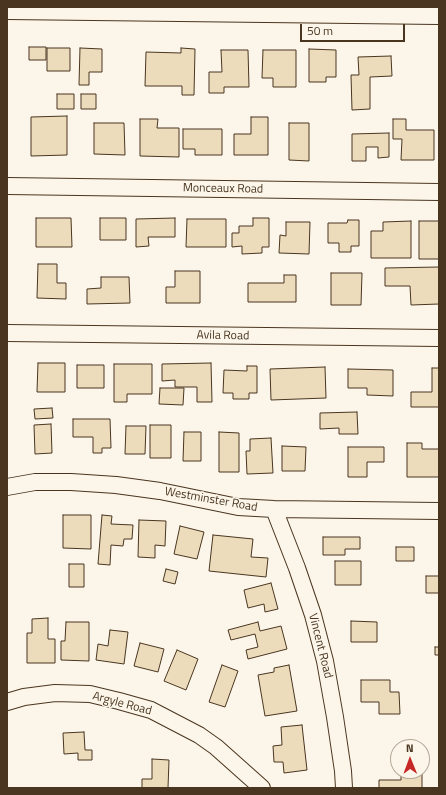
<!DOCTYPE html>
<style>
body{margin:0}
#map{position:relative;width:446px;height:795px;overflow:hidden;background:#fbf6e9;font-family:"Titillium Web",sans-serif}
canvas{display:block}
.frame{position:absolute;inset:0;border:8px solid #4a3520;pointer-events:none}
.north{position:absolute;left:390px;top:739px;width:40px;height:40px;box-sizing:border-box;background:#fbf6e9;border:1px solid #b4a999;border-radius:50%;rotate:359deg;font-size:11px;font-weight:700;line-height:16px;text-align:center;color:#4a3520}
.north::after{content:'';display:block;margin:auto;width:14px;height:18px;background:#c62828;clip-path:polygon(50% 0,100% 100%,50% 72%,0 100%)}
.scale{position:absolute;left:300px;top:24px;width:105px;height:18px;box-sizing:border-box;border:2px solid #4a3520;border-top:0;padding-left:5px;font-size:12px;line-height:14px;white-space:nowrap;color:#4a3520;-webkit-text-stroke:3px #fbf6e9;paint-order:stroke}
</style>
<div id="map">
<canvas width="446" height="795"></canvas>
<div class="frame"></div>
<div class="north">N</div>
<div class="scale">50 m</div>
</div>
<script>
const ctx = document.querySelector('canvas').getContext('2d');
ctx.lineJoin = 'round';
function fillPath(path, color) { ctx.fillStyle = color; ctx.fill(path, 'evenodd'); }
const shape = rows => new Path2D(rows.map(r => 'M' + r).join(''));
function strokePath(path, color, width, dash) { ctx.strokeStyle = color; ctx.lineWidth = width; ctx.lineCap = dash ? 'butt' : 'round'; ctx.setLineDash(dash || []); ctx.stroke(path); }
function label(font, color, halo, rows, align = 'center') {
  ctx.font = font + ' "Titillium Web",sans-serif'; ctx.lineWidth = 3; ctx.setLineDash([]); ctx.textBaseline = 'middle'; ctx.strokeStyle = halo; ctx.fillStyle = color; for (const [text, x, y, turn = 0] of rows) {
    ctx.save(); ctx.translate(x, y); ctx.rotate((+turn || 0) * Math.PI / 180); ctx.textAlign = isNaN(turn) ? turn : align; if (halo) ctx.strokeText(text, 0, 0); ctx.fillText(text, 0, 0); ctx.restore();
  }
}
const building = shape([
 [29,47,46,47,46,60,29,60,29,47],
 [47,48,70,48,70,71,47,71,47,48],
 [80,48,102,49,102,72,89,72,89,85,79,85,80,48],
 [181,48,195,49,194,95,182,95,182,86,145,86,146,52,181,53,181,48],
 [309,49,336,50,336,77,326,77,326,82,309,82,309,49],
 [221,50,248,50,249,87,224,87,224,93,209,93,209,72,222,72,221,50],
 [263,50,296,50,296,87,273,87,273,78,262,78,263,50],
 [391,56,392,76,370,77,370,109,352,110,351,75,359,75,358,57,391,56],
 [57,94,74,94,74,109,57,109,57,94],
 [81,94,96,94,96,109,81,109,81,94],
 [67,116,67,155,31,156,31,117,67,116],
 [251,117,268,117,268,155,234,155,234,134,251,134,251,117],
 [140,119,158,119,157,128,179,128,179,157,140,156,140,119],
 [393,119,406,119,406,130,434,130,434,160,401,160,402,139,393,139,393,119],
 [94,123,124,123,125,155,94,154,94,123],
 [289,123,309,123,309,161,289,160,289,123],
 [183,129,222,129,222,155,195,155,195,149,183,149,183,129],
 [389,133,389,157,378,158,378,147,366,147,366,161,352,161,352,134,389,133],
 [36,218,71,218,72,247,36,247,36,218],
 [100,218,126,218,126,240,100,240,100,218],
 [175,218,175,237,148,237,149,246,136,247,136,219,175,218],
 [253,218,269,218,269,247,262,247,262,253,242,254,242,246,232,247,232,233,239,233,239,226,253,226,253,218],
 [187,219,226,219,226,247,186,247,187,219],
 [348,220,359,220,359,246,351,246,351,252,339,252,339,243,328,243,328,223,347,223,348,220],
 [411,221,411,258,371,258,371,231,383,231,383,222,411,221],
 [419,221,439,221,439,259,419,259,419,221],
 [286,222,310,222,309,254,279,253,280,235,286,236,286,222],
 [38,264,57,264,57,283,66,283,66,299,37,298,38,264],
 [439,267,439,304,411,305,410,286,385,286,385,268,439,267],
 [175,271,200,271,200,303,166,303,166,287,175,287,175,271],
 [331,273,362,273,361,305,331,305,331,273],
 [284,275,296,275,296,302,248,302,248,283,284,283,284,275],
 [101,277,129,277,130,303,87,304,87,289,101,288,101,277],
 [38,363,65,363,65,392,37,392,38,363],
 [211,363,212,402,197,402,197,387,175,387,175,380,162,381,162,364,211,363],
 [114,364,152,364,152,394,127,394,127,402,114,402,114,364],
 [77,365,104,365,104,388,77,388,77,365],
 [247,366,257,366,257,393,249,393,249,399,233,399,233,393,223,393,224,370,247,371,247,366],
 [325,367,326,398,271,400,270,369,325,367],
 [432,368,439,368,439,407,411,407,411,392,432,392,432,368],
 [348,369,393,370,393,396,367,395,367,388,348,388,348,369],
 [160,388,184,388,183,405,159,404,160,388],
 [52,408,53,418,35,419,34,409,52,408],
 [357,412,358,434,339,434,339,428,320,429,320,413,357,412],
 [73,419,110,419,111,448,102,448,102,453,93,453,93,437,73,437,73,419],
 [51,424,52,453,35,454,34,425,51,424],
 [150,425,171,425,171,458,150,458,150,425],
 [126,426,146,426,145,454,125,454,126,426],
 [184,432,201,432,201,461,183,461,184,432],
 [219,432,239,433,239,472,219,472,219,432],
 [271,438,273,473,247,474,246,451,250,451,250,439,271,438],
 [407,443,422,443,422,449,439,449,439,477,407,477,407,443],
 [282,446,306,447,305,471,282,471,282,446],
 [348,447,384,447,384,462,367,462,367,477,348,477,348,447],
 [63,515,91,515,91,549,63,548,63,515],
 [102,515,112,516,111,524,133,525,132,539,124,539,123,546,111,545,110,565,98,564,102,515],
 [139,520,166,521,165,546,155,545,155,558,138,557,139,520],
 [180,526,204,532,197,559,174,554,180,526],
 [213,535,253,539,251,557,268,558,266,577,209,571,213,535],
 [323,537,360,537,360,549,345,549,345,555,323,555,323,537],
 [396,547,414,547,414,561,396,561,396,547],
 [335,561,361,561,361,585,335,585,335,561],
 [69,564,84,564,84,587,69,587,69,564],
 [166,569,178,572,175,584,163,581,166,569],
 [426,576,439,576,439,593,426,593,426,576],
 [271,583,278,609,265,612,264,604,248,608,244,590,271,583],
 [48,618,48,639,55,639,55,663,27,663,27,633,32,633,32,619,48,618],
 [351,621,377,622,377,642,351,642,351,621],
 [66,622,89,622,89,661,61,660,61,641,65,641,66,622],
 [258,622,260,631,281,626,287,649,248,659,246,650,258,647,255,634,231,640,228,630,258,622],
 [110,630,128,632,124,664,96,660,98,644,108,646,110,630],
 [140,643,164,649,158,672,134,666,140,643],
 [435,647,439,647,439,655,435,655,435,647],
 [177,650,198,659,186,690,164,681,177,650],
 [222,665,238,671,225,707,209,702,222,665],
 [289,665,297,711,265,716,258,675,274,672,274,668,289,665],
 [361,680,390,680,390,692,399,692,400,714,379,714,379,702,361,702,361,680],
 [302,725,307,770,284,773,283,762,274,762,273,746,282,745,281,727,302,725],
 [84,732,85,750,92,750,92,760,78,760,78,753,64,754,63,733,84,732],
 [152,759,169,760,168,788,142,788,142,779,152,779,152,759],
 [401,771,422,771,422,788,379,788,379,780,401,780,401,771]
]);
fillPath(building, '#ecdcbc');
strokePath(building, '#4a3520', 1);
const minor = shape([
 [7,11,439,16],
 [7,186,439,192],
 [7,333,439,338],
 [7,487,35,482,71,482,116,485,160,491,238,507,274,509,439,511],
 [274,509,297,568,313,615,325,661,335,717,343,771,344,788],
 [7,702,24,697,55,693,90,694,119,701,151,710,199,735,216,747,262,788]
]);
strokePath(minor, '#4a3520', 18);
strokePath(minor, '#fbf6e9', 16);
label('12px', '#4a3520', '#fbf6e9', [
 ["Monceaux Road",223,189,1],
 ["Avila Road",223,336,1],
 ["Westminster Road",211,500,10],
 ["Vincent Road",320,646,76],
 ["Argyle Road",122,704,15]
]);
</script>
